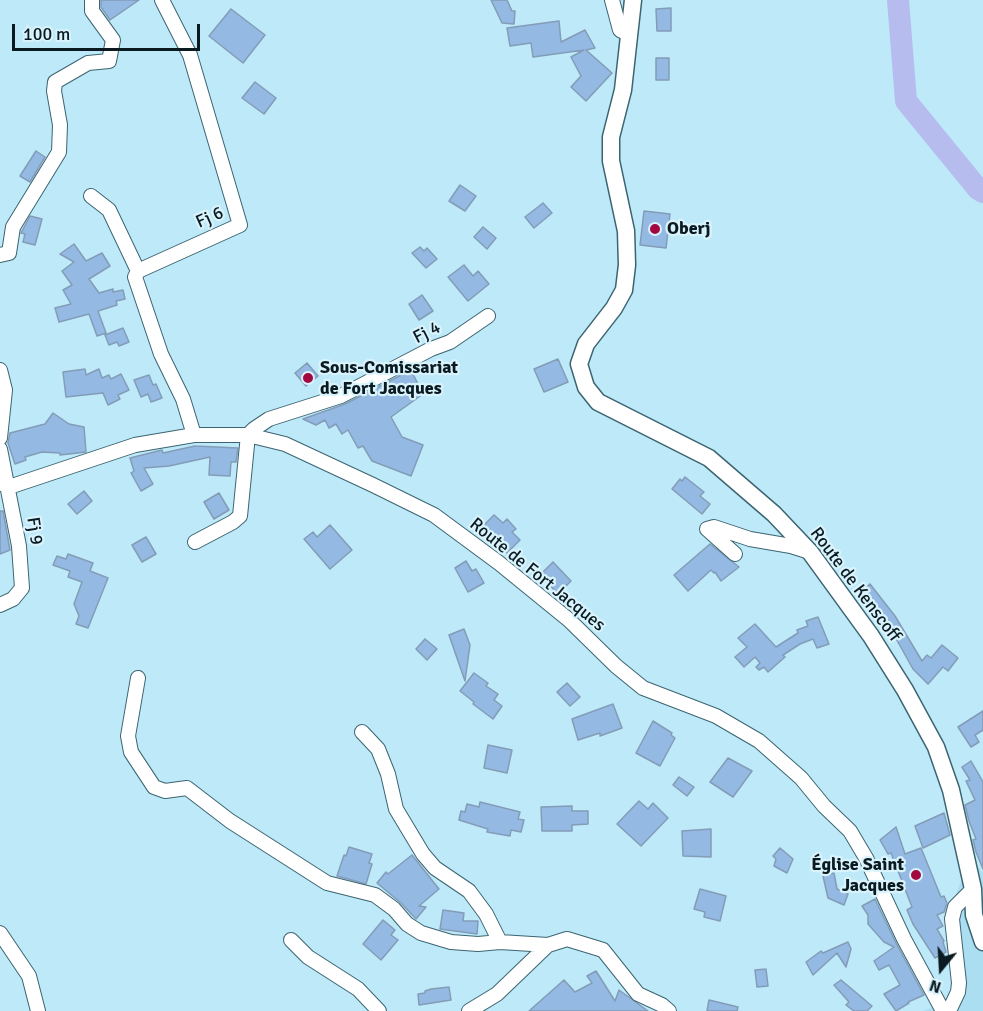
<!DOCTYPE html>
<meta charset="utf-8">
<style>
body{margin:0}
#map{position:relative;width:983px;height:1011px;overflow:hidden;background:#bde9f8;font-family:Signika,sans-serif}
canvas{display:block}
.north{position:absolute;left:911px;top:939px;width:60px;height:60px;-webkit-text-stroke:4px #d9f3fc;paint-order:stroke;rotate:198deg;font-size:16px;font-weight:700;line-height:24px;text-align:center;color:#0a1a20}
.north::after{content:'';display:block;margin:auto;width:21px;height:27px;background:#0a1a20;clip-path:polygon(50% 0,100% 100%,50% 72%,0 100%)}
.scale{position:absolute;left:12px;top:24px;width:188px;height:27px;box-sizing:border-box;border:3px solid #0a1a20;border-top:0;padding-left:8px;font-size:18px;line-height:21px;white-space:nowrap;color:#0a1a20;-webkit-text-stroke:4px #d9f3fc;paint-order:stroke}
</style>
<div id="map">
<canvas width="983" height="1011"></canvas>
<div class="north">N</div>
<div class="scale">100 m</div>
</div>
<script>
const ctx = document.querySelector('canvas').getContext('2d');
ctx.lineJoin = 'round';
function fillPath(path, color) { ctx.fillStyle = color; ctx.fill(path, 'evenodd'); }
const shape = rows => new Path2D(rows.map(r => 'M' + r).join(''));
function strokePath(path, color, width, dash) { ctx.strokeStyle = color; ctx.lineWidth = width; ctx.lineCap = dash ? 'butt' : 'round'; ctx.setLineDash(dash || []); ctx.stroke(path); }
function label(font, color, halo, rows, align = 'center') {
  ctx.font = font + ' Signika,sans-serif'; ctx.lineWidth = 4.5; ctx.setLineDash([]); ctx.textBaseline = 'middle'; ctx.strokeStyle = halo; ctx.fillStyle = color; for (const [text, x, y, turn = 0] of rows) {
    ctx.save(); ctx.translate(x, y); ctx.rotate((+turn || 0) * Math.PI / 180); ctx.textAlign = isNaN(turn) ? turn : align; if (halo) ctx.strokeText(text, 0, 0); ctx.fillText(text, 0, 0); ctx.restore();
  }
}
fillPath(shape([
 [974,861,983,873,983,1011,924,1011,952,999,956,959,951,923,955,897,968,863]
]), '#aadef0');
strokePath(shape([
 [898,0,906,101,978,189,983,192]
]), '#b7bcee', 22);
const building = shape([
 [101,0,139,0,110,20,101,7,101,0],
 [491,0,507,0,512,11,515,11,514,24,502,23,491,0],
 [671,8,671,31,657,31,656,9,671,8],
 [231,9,265,35,243,63,209,36,231,9],
 [559,21,561,42,585,30,595,48,586,50,612,73,586,101,571,87,581,76,571,57,584,50,533,57,531,43,510,46,507,28,559,21],
 [656,58,669,58,669,80,656,80,656,58],
 [255,82,276,98,264,114,242,98,255,82],
 [36,151,45,157,30,182,20,176,36,151],
 [460,185,476,196,465,211,449,201,460,185],
 [543,203,552,213,534,228,525,217,543,203],
 [644,211,670,214,666,248,640,245,644,211],
 [30,216,42,219,35,245,23,242,25,234,21,233,30,216],
 [483,227,496,238,487,249,474,237,483,227],
 [74,244,86,261,102,253,110,266,89,279,99,293,113,289,113,292,123,290,125,299,116,301,117,305,98,311,106,333,97,336,89,314,59,322,55,308,71,304,63,290,72,285,62,271,74,262,60,254,74,244],
 [420,247,424,251,427,248,437,259,426,268,412,253,420,247],
 [464,265,473,276,478,271,489,284,468,301,448,277,464,265],
 [422,295,433,311,419,320,409,304,422,295],
 [123,328,129,342,119,346,117,342,109,345,105,335,123,328],
 [558,359,568,382,544,392,534,369,558,359],
 [307,363,318,376,306,386,295,373,307,363],
 [85,369,86,375,99,369,102,378,109,375,111,379,121,374,129,390,118,395,120,399,108,405,103,393,66,397,63,372,85,369],
 [411,370,423,394,391,417,402,437,423,445,411,476,372,461,363,446,358,448,348,430,342,434,336,424,329,428,325,420,316,425,303,419,345,404,411,370],
 [149,375,153,385,156,384,162,398,151,402,148,394,141,397,134,380,149,375],
 [53,413,69,424,84,427,86,452,60,455,60,453,42,452,25,457,26,460,15,464,8,443,10,433,45,424,53,413],
 [195,446,238,448,236,462,231,462,230,476,209,475,210,457,169,466,144,468,153,484,141,491,131,473,134,471,130,458,162,450,163,453,195,446],
 [685,477,704,492,700,496,710,504,702,514,672,489,680,479,682,481,685,477],
 [84,491,92,501,77,514,68,504,84,491],
 [219,493,229,510,214,519,204,502,219,493],
 [0,511,3,511,10,550,0,554,0,511],
 [494,515,503,523,507,519,516,529,512,532,520,540,507,553,481,528,494,515],
 [330,525,352,550,330,569,304,539,313,532,317,537,330,525],
 [146,537,156,554,142,562,132,545,146,537],
 [710,544,739,567,721,581,715,572,714,573,711,570,688,591,674,575,710,544],
 [68,554,93,563,90,571,108,578,88,628,76,624,79,616,74,604,82,582,68,577,70,571,53,565,57,556,66,559,68,554],
 [466,561,472,571,476,569,484,583,468,592,455,568,466,561],
 [553,562,571,581,558,594,540,575,553,562],
 [870,584,895,616,922,661,927,655,931,658,942,645,958,658,948,671,943,667,928,684,913,669,894,635,862,591,870,584],
 [818,617,829,644,817,648,813,639,800,644,783,655,785,657,768,672,764,667,759,670,756,667,760,663,755,657,744,667,735,657,747,647,738,638,755,624,776,647,798,633,797,630,808,626,806,621,818,617],
 [464,629,470,645,465,681,449,635,464,629],
 [425,639,437,649,427,660,416,649,425,639],
 [474,673,488,683,486,686,498,694,494,700,502,706,493,719,473,704,474,702,460,691,474,673],
 [567,683,580,697,570,706,557,692,567,683],
 [613,704,622,728,600,736,600,733,578,740,572,719,613,704],
 [983,711,983,730,975,735,979,742,971,747,958,727,983,711],
 [653,721,672,733,671,735,675,738,660,766,636,753,653,721],
 [488,745,512,750,507,773,484,768,488,745],
 [728,758,752,771,733,797,710,782,728,758],
 [971,761,983,782,983,869,976,852,973,840,976,839,969,821,965,805,975,800,966,781,970,780,962,767,971,761],
 [679,777,694,787,687,796,673,785,679,777],
 [639,801,648,809,653,803,668,818,641,846,617,824,639,801],
 [480,802,520,812,518,819,524,820,521,832,511,830,510,836,487,832,488,829,459,820,461,811,465,812,467,804,479,807,480,802],
 [572,806,572,811,588,811,588,824,572,825,572,831,542,831,541,807,572,806],
 [944,813,950,835,923,848,915,826,944,813],
 [896,827,905,854,921,848,941,897,944,896,947,903,944,912,937,915,943,926,937,929,944,941,943,942,946,952,935,958,913,924,907,910,912,907,891,853,888,854,880,840,896,827],
 [711,829,711,857,683,856,682,831,711,829],
 [349,847,372,854,369,863,372,864,366,884,337,876,344,855,346,856,349,847],
 [780,848,793,859,787,873,774,866,776,859,773,856,780,848],
 [412,855,439,889,419,906,426,907,416,919,401,903,377,883,386,872,388,874,412,855],
 [834,873,837,889,848,894,844,905,828,898,823,876,834,873],
 [700,889,726,896,720,921,704,917,705,912,694,909,700,889],
 [875,899,896,943,924,995,908,1002,909,1003,896,1011,884,994,900,985,889,965,879,970,874,961,894,947,884,942,868,924,868,915,862,906,875,899],
 [443,910,464,913,463,921,478,921,477,934,440,929,443,910],
 [383,920,395,930,391,935,398,940,381,960,363,944,383,920],
 [848,942,851,949,846,967,837,953,813,975,806,962,821,951,823,953,848,942],
 [766,969,768,986,757,987,755,970,766,969],
 [596,971,615,1001,619,990,648,1011,529,1011,564,980,575,992,592,983,587,976,596,971],
 [841,980,872,1006,867,1011,854,1011,846,1005,849,1002,834,985,841,980],
 [449,987,451,1000,419,1005,418,994,425,993,425,991,431,989,449,987],
 [709,1000,738,1007,737,1011,707,1011,709,1000]
]);
fillPath(building, '#94bae3');
strokePath(building, '#839cb7', 1.5);
const minor = shape([
 [162,0,190,55,240,225,138,271,135,277,161,354,183,399,194,435],
 [612,0,620,30,630,35],
 [91,196,109,210,138,271],
 [0,255,9,253,13,227,59,152,60,125,54,91,55,82,88,63,109,61,113,40,92,11,92,0],
 [0,370,5,390,0,438],
 [0,449,19,546,22,588,13,599,0,605],
 [0,483,9,487,135,445,194,435,248,435,285,444,373,485,434,515,499,563,569,620,616,666,643,688,716,716,759,741,801,778,824,806,850,831,866,858,904,939,943,1011],
 [195,542,233,522,240,516,248,435,254,429,269,419,341,396,431,349,450,342,488,316],
 [735,554,707,529,714,527,750,539,791,546,810,552],
 [138,678,128,736,131,752,154,787,165,791,187,788,230,821,327,883,375,895,394,909,407,924,421,933,451,942,478,944,500,942,548,945],
 [362,732,378,749,388,774,396,809,423,854,435,868,469,891,486,914,500,942],
 [0,933,29,976,38,1011],
 [291,940,308,957,358,989,379,1011],
 [469,1011,497,994,548,945,567,939,603,950,638,994,662,1005,669,1011],
 [949,1011,958,992,959,983,952,919,955,907,973,889]
]);
const major = shape([
 [633,0,623,90,611,137,611,161,626,231,627,265,624,290,614,308,586,344,579,364,586,387,598,402,709,458,774,514,810,552,871,636,905,690,936,747,951,790,973,889,974,915,983,942]
]);
strokePath(minor, '#3c6471', 16);
strokePath(major, '#3c6471', 19);
strokePath(minor, '#fff', 14);
strokePath(major, '#fff', 16);
for (const [x, y, r, color] of [
 [655,229,6,"#a30740"],
 [308,378,6,"#a30740"],
 [916,875,6,"#a30740"]
]) { const dot = new Path2D(); dot.arc(x, y, r, 0, 2 * Math.PI); ctx.fillStyle = color; ctx.fill(dot); strokePath(dot, '#d9f3fc', 2); }
label('18px', '#0a1a20', '#d9f3fc', [
 ["Fj 6",210,218,-24],
 ["Fj 4",427,333,-27],
 ["Fj 9",34,531,81],
 ["Route de Fort Jacques",537,575,39],
 ["Route de Kenscoff",855,585,53]
]);
label('bold 18px', '#0a1a20', '#d9f3fc', [
 ["Oberj",667,229],
 ["Sous-Comissariat",320,368],
 ["de Fort Jacques",320,389],
 ["Église Saint",904,865,"right"],
 ["Jacques",904,886,"right"]
], 'left');
</script>
